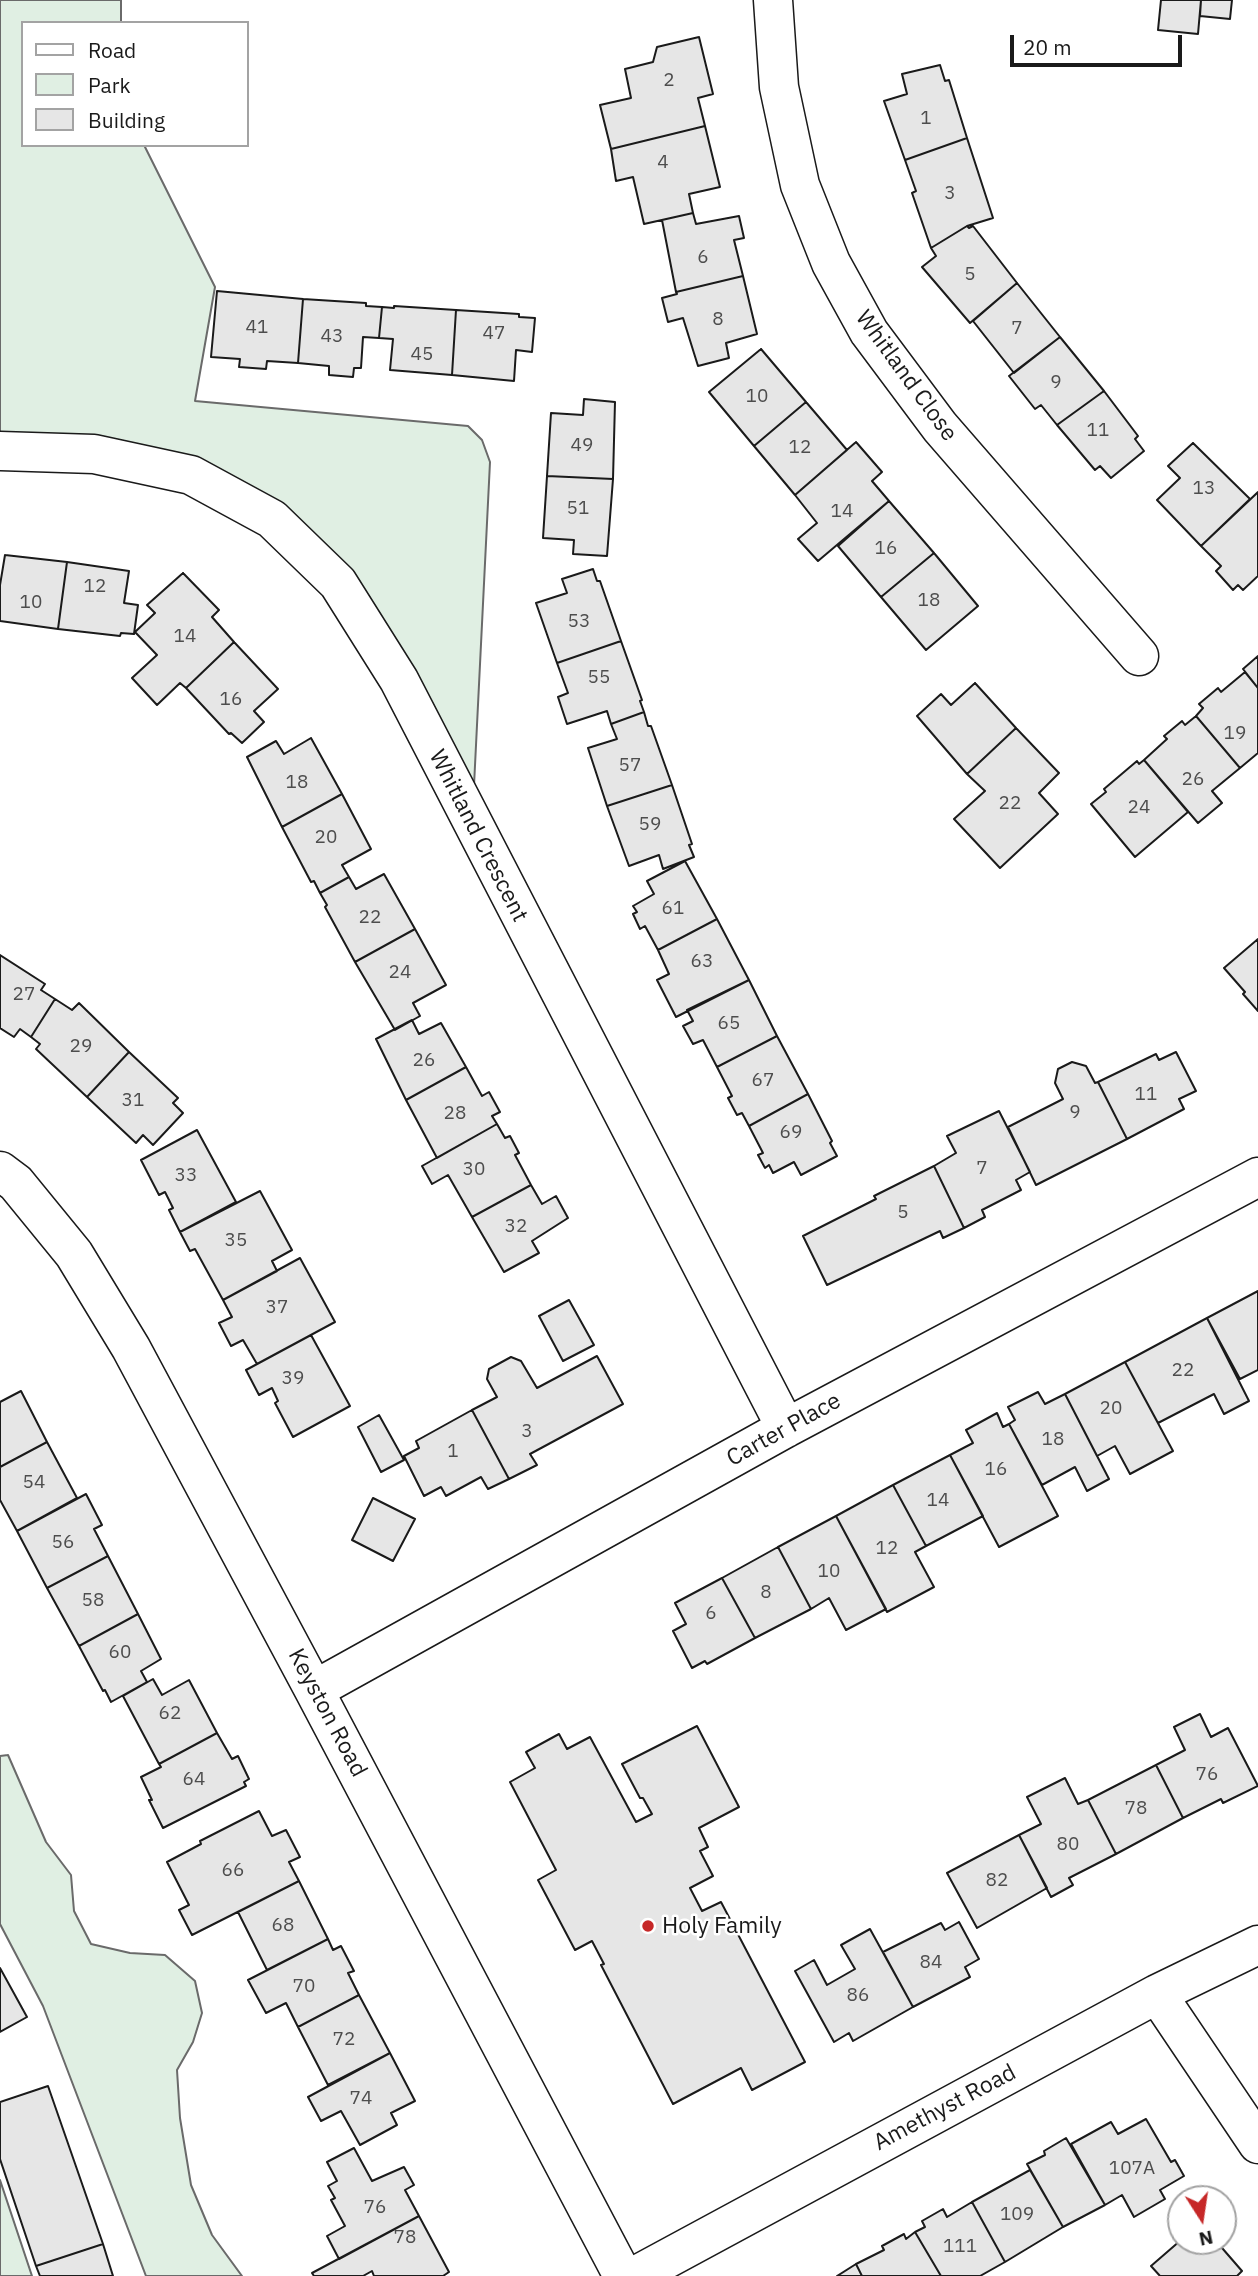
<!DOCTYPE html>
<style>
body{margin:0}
#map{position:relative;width:1258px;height:2276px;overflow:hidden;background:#fff;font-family:"IBM Plex Sans",sans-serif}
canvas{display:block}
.legend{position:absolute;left:21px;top:21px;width:228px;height:126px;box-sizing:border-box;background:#fff;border:2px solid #a3a3a3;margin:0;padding:9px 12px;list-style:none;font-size:21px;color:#1a1a1a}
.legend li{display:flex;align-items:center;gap:14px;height:35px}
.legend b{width:35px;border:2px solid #a3a3a3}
.north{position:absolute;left:1167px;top:2185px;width:70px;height:70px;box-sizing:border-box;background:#fff;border:2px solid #a3a3a3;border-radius:50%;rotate:168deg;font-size:19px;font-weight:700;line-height:28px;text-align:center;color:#1a1a1a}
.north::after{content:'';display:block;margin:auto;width:24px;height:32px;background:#c62828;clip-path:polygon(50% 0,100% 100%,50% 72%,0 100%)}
.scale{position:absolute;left:1010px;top:35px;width:172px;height:32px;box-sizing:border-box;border:4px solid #1a1a1a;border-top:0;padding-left:9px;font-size:21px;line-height:24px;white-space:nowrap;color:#1a1a1a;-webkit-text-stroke:5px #fff;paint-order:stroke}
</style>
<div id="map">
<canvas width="1258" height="2276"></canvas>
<ul class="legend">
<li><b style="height:9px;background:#fff"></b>Road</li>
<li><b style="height:19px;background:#e0efe3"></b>Park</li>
<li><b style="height:19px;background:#e6e6e6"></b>Building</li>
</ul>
<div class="north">N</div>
<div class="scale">20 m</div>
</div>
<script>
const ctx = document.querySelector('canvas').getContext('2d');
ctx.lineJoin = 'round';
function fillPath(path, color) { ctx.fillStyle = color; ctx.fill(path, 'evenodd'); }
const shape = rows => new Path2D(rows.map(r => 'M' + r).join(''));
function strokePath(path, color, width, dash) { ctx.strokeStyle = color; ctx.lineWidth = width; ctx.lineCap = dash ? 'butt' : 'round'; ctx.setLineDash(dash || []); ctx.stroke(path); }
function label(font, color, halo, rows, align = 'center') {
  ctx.font = font + ' "IBM Plex Sans",sans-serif'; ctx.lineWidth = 5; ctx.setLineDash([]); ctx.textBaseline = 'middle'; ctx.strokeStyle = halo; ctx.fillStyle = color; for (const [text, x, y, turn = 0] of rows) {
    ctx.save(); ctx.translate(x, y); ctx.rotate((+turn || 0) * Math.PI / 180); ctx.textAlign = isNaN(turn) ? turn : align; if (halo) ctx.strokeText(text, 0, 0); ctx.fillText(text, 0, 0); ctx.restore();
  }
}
const green = shape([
 [0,0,121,0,121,23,23,23,23,145,144,145,215,287,195,401,468,426,482,440,490,462,472,826,338,583,191,475,0,451,0,0],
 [8,1755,46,1842,71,1875,74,1911,91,1944,130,1953,165,1955,195,1981,202,2013,193,2042,177,2070,180,2118,191,2185,212,2235,242,2276,146,2276,43,2006,0,1924,0,1756,8,1755],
 [0,2180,32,2276,0,2276,0,2180]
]);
fillPath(green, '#e0efe3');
strokePath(green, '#6a6a6a', 2);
const building = shape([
 [1161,0,1201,0,1198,34,1158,30,1161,0],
 [1201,0,1232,0,1230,19,1200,16,1201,0],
 [699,37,713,94,698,98,705,126,611,149,600,105,631,98,625,69,653,62,657,47,699,37],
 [940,65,945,81,949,80,967,138,905,160,884,101,907,94,902,74,940,65],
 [705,126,720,187,689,194,693,213,644,224,633,177,616,181,611,149,705,126],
 [967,138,993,218,967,226,931,248,912,193,916,191,905,160,967,138],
 [693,213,696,224,739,216,744,238,734,240,743,276,676,292,662,220,693,213],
 [967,226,969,228,973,226,1017,283,970,323,922,267,936,256,931,248,967,226],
 [743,276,757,334,726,343,729,358,698,366,683,318,668,322,662,298,677,294,676,292,743,276],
 [1017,283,1060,337,1014,373,973,321,1017,283],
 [217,291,303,299,298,363,267,361,266,369,239,367,240,359,211,357,217,291],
 [303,299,366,303,366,306,382,307,379,338,363,337,361,368,354,368,353,377,329,375,329,366,298,363,303,299],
 [394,306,456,310,452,375,390,370,393,339,379,338,382,307,394,308,394,306],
 [456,310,519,314,519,317,535,318,532,352,516,350,514,381,452,375,456,310],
 [1060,337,1104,391,1057,425,1041,405,1035,409,1009,376,1060,337],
 [761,349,806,402,754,446,709,392,761,349],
 [1104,391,1138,436,1135,439,1144,451,1111,478,1100,466,1095,470,1057,425,1104,391],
 [584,399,615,402,613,479,547,476,551,413,583,415,584,399],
 [806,402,847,450,795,495,754,446,806,402],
 [856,442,882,472,872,481,889,501,818,561,798,539,817,523,795,495,856,442],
 [1193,443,1250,499,1201,546,1157,500,1180,478,1168,466,1193,443],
 [547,476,613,479,607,556,573,554,574,540,543,538,547,476],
 [1258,492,1258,576,1243,590,1238,585,1233,590,1216,571,1221,566,1201,546,1258,492],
 [889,501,934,553,881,597,838,546,889,501],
 [934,553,978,606,926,650,881,597,934,553],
 [5,555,67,562,58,629,0,621,0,585,5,555],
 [67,562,129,571,124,603,138,605,134,634,121,633,120,636,58,629,67,562],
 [593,569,597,581,600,581,621,641,557,663,536,603,567,593,562,579,593,569],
 [183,573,219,610,212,617,234,642,186,688,180,683,157,705,132,678,157,655,135,632,155,613,147,605,183,573],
 [621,641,642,700,640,701,644,712,611,724,607,711,567,724,558,697,568,693,557,663,621,641],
 [234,642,278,689,254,711,264,722,242,743,231,733,229,734,186,688,234,642],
 [1258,656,1258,688,1243,669,1258,656],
 [1245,672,1258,688,1258,753,1240,768,1196,716,1203,708,1199,704,1218,688,1221,692,1245,672],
 [975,683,1016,728,967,774,917,716,941,694,951,705,975,683],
 [644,712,648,726,651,726,672,785,607,806,588,748,617,739,611,724,644,712],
 [1196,716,1240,768,1212,791,1222,803,1198,823,1144,760,1167,739,1164,736,1182,721,1185,725,1196,716],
 [1016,728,1059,773,1039,793,1058,814,1000,868,954,819,985,791,967,774,1016,728],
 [311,738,342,794,282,827,247,757,276,741,284,754,311,738],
 [1144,760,1188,812,1135,857,1091,804,1106,792,1104,789,1137,761,1139,764,1144,760],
 [672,785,692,844,689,845,694,857,663,869,659,855,629,866,607,806,672,785],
 [342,794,371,849,342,865,349,877,320,893,314,881,311,882,282,827,342,794],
 [685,861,717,919,658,950,645,926,640,929,633,914,637,912,633,906,654,894,647,881,685,861],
 [384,874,415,929,355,962,325,907,327,905,320,893,349,877,356,889,384,874],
 [717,919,749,980,676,1017,657,980,669,974,658,950,717,919],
 [415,929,446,985,413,1003,420,1016,395,1030,355,962,415,929],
 [1258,939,1258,1011,1243,994,1245,992,1224,968,1258,939],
 [0,955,45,984,41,990,55,999,31,1037,20,1029,14,1037,0,1028,0,955],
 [749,980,777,1036,717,1067,703,1040,693,1044,683,1026,693,1021,687,1010,749,980],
 [55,999,72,1010,79,1003,129,1052,87,1097,36,1049,40,1044,31,1037,55,999],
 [412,1020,419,1034,441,1023,466,1067,406,1100,376,1039,412,1020],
 [777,1036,808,1094,749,1126,742,1113,737,1115,728,1098,732,1096,717,1067,777,1036],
 [129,1052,178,1098,173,1103,183,1113,153,1145,143,1135,136,1143,87,1097,129,1052],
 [1176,1052,1196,1091,1179,1099,1184,1109,1127,1139,1098,1082,1156,1054,1159,1060,1176,1052],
 [1072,1062,1086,1066,1095,1083,1098,1082,1127,1139,1036,1185,1008,1127,1063,1099,1055,1083,1058,1069,1072,1062],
 [466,1067,482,1096,489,1092,500,1112,492,1116,497,1124,437,1158,406,1100,466,1067],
 [808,1094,832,1141,830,1143,837,1156,801,1175,794,1162,773,1173,769,1165,765,1168,758,1155,763,1153,749,1126,808,1094],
 [999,1111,1030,1172,1016,1180,1021,1190,982,1210,985,1217,964,1228,934,1166,956,1153,947,1136,999,1111],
 [497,1124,505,1138,510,1136,519,1153,515,1155,531,1185,472,1217,448,1175,432,1184,422,1166,497,1124],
 [197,1130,236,1202,180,1232,169,1210,173,1208,165,1192,159,1195,141,1160,197,1130],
 [934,1166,964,1228,943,1238,940,1231,827,1285,803,1236,876,1199,874,1196,934,1166],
 [531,1185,542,1204,556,1196,568,1218,532,1241,539,1253,504,1272,472,1217,531,1185],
 [260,1191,292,1250,272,1261,277,1271,223,1300,195,1249,190,1251,180,1232,260,1191],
 [300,1258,335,1322,257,1364,243,1340,231,1346,219,1323,232,1317,223,1300,300,1258],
 [1258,1291,1258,1370,1240,1379,1207,1318,1258,1291],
 [569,1300,594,1345,563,1361,539,1316,569,1300],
 [1207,1318,1249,1401,1224,1414,1214,1394,1158,1423,1125,1362,1207,1318],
 [311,1335,350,1406,293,1437,275,1403,278,1401,272,1388,259,1395,246,1370,311,1335],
 [597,1356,623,1404,530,1454,537,1465,509,1479,472,1410,497,1397,487,1379,489,1369,511,1357,521,1361,537,1388,597,1356],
 [1125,1362,1173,1451,1130,1474,1115,1446,1097,1456,1065,1394,1125,1362],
 [21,1391,47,1442,0,1467,0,1402,21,1391],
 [1038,1392,1045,1404,1065,1394,1109,1479,1087,1491,1075,1467,1042,1485,1009,1424,1015,1420,1008,1407,1038,1392],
 [472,1410,509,1479,488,1489,481,1477,446,1496,441,1487,424,1496,404,1456,419,1448,416,1441,472,1410],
 [997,1413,1003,1427,1009,1424,1058,1516,999,1547,950,1455,973,1443,966,1430,997,1413],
 [379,1415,404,1460,381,1472,358,1427,379,1415],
 [47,1442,77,1498,17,1531,0,1500,0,1467,47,1442],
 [950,1455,983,1516,926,1546,893,1485,950,1455],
 [893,1485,926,1546,915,1552,934,1587,887,1612,836,1516,893,1485],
 [86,1494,102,1525,94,1529,108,1556,47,1588,17,1531,86,1494],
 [373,1498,415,1519,393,1561,352,1540,373,1498],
 [836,1516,886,1609,846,1630,829,1598,811,1609,778,1547,836,1516],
 [778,1547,811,1609,755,1638,722,1578,778,1547],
 [108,1556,138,1614,79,1646,47,1588,108,1556],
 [722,1578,755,1638,707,1664,705,1661,692,1668,673,1631,686,1624,675,1603,722,1578],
 [138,1614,161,1659,141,1671,147,1682,111,1702,105,1690,103,1691,79,1646,138,1614],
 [153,1679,162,1695,189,1680,217,1733,159,1764,123,1696,153,1679],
 [1200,1714,1211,1737,1228,1728,1258,1786,1223,1803,1221,1799,1183,1818,1156,1765,1185,1750,1174,1727,1200,1714],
 [697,1726,739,1807,699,1828,708,1847,700,1851,713,1876,690,1888,702,1911,721,1902,805,2062,752,2090,741,2068,673,2104,601,1965,604,1964,592,1941,575,1950,538,1880,556,1870,510,1782,535,1768,526,1752,559,1734,567,1749,590,1737,636,1822,652,1814,643,1798,640,1798,622,1764,697,1726],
 [217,1733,232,1759,238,1756,249,1779,244,1782,246,1786,163,1828,149,1800,152,1800,141,1777,161,1767,159,1764,217,1733],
 [1156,1765,1183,1818,1116,1854,1088,1800,1156,1765],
 [1065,1778,1078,1804,1088,1800,1116,1854,1069,1878,1073,1885,1051,1897,1019,1835,1041,1824,1027,1797,1065,1778],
 [259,1811,272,1836,286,1830,300,1857,289,1862,299,1881,192,1935,179,1910,189,1905,167,1862,201,1844,200,1841,259,1811],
 [1019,1835,1047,1888,977,1928,947,1873,1019,1835],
 [299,1881,328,1939,267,1970,238,1912,299,1881],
 [959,1922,979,1959,965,1967,970,1977,913,2007,883,1952,941,1923,945,1930,959,1922],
 [870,1929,913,2007,853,2041,849,2033,834,2042,795,1971,814,1960,827,1985,855,1969,841,1945,870,1929],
 [328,1939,333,1950,341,1946,354,1971,348,1973,359,1995,298,2027,286,2003,266,2013,248,1980,328,1939],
 [0,1968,27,2017,0,2032,0,1968],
 [359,1995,390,2053,328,2085,298,2027,359,1995],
 [390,2053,415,2101,391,2113,397,2125,360,2145,341,2111,321,2121,308,2097,390,2053],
 [48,2086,103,2244,36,2266,0,2159,0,2102,48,2086],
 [1146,2119,1171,2162,1175,2160,1184,2176,1160,2190,1165,2199,1134,2217,1122,2195,1105,2205,1071,2144,1111,2122,1118,2134,1146,2119],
 [1066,2138,1105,2205,1063,2227,1027,2164,1045,2155,1044,2151,1066,2138],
 [354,2148,372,2181,404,2167,414,2185,405,2190,419,2216,339,2259,327,2236,345,2226,331,2200,335,2198,328,2186,337,2181,327,2162,354,2148],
 [1030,2170,1063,2227,1005,2262,972,2202,1030,2170],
 [972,2202,1005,2262,980,2276,941,2276,915,2232,925,2227,922,2221,943,2209,947,2217,972,2202],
 [419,2216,449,2272,443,2276,374,2276,372,2271,363,2276,314,2276,312,2273,419,2216],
 [915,2232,941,2276,862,2276,856,2264,884,2250,882,2246,904,2234,906,2239,915,2232],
 [1181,2240,1216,2241,1242,2271,1237,2276,1160,2276,1151,2266,1181,2240],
 [103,2244,113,2276,40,2276,36,2266,103,2244],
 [856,2264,862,2276,837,2276,856,2264]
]);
fillPath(building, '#e6e6e6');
strokePath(building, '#1a1a1a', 2);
const minor = shape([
 [773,0,779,87,800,185,831,263,869,332,940,427,1139,656],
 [0,451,94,454,191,475,272,519,338,583,399,680,786,1428],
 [0,1171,16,1183,74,1254,131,1348,314,1690,623,2276],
 [314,1690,786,1428,1258,1177],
 [1157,1994,1258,2144],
 [635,2276,1157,1994,1258,1945]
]);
strokePath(minor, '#1a1a1a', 41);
strokePath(minor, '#fff', 38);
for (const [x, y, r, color] of [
 [648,1926,7,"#c62828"]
]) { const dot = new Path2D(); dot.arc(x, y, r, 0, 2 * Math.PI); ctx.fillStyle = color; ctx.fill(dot); strokePath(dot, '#fff', 2.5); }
label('19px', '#4d4d4d', null, [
 ["2",669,81],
 ["1",926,119],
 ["4",663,163],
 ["3",950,194],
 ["6",703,258],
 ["5",970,275],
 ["8",718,320],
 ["41",257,328],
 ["7",1017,329],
 ["47",494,334],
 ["43",332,337],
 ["45",422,355],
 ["9",1056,383],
 ["10",757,397],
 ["11",1098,431],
 ["49",582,446],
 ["12",800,448],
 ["13",1204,489],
 ["51",578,509],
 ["14",842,512],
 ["16",886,549],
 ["12",95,587],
 ["18",929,601],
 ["10",31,603],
 ["53",579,622],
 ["14",185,637],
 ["55",599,678],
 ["16",231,700],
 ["19",1235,734],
 ["57",630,766],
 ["26",1193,780],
 ["18",297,783],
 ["22",1010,804],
 ["24",1139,808],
 ["59",650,825],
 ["20",326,838],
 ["61",673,909],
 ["22",370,918],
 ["63",702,962],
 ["24",400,973],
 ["27",24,995],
 ["65",729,1024],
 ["29",81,1047],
 ["26",424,1061],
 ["67",763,1081],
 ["11",1146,1095],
 ["31",133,1101],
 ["9",1075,1113],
 ["28",455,1114],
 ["69",791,1133],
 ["7",982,1169],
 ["30",474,1170],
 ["33",186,1176],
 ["5",903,1213],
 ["32",516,1227],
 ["35",236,1241],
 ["37",277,1308],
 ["22",1183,1371],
 ["39",293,1379],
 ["20",1111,1409],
 ["3",527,1432],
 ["18",1053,1440],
 ["1",453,1452],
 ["16",996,1470],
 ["54",34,1483],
 ["14",938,1501],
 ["56",63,1543],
 ["12",887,1549],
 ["10",829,1572],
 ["8",766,1593],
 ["58",93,1601],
 ["6",711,1614],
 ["60",120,1653],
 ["62",170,1714],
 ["76",1207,1775],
 ["64",194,1780],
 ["78",1136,1809],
 ["80",1068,1845],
 ["66",233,1871],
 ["82",997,1881],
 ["68",283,1926],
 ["84",931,1963],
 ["70",304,1987],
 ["86",858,1996],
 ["72",344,2040],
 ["74",361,2099],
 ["107A",1132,2169],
 ["76",375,2208],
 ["109",1017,2215],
 ["78",405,2238],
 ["111",960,2247]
]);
label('23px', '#1a1a1a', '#fff', [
 ["Whitland Close",906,376,54],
 ["Whitland Crescent",478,836,63],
 ["Carter Place",784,1430,-29],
 ["Keyston Road",327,1713,62],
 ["Amethyst Road",945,2108,-28]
]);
label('23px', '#1a1a1a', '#fff', [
 ["Holy Family",662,1926]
], 'left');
</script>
